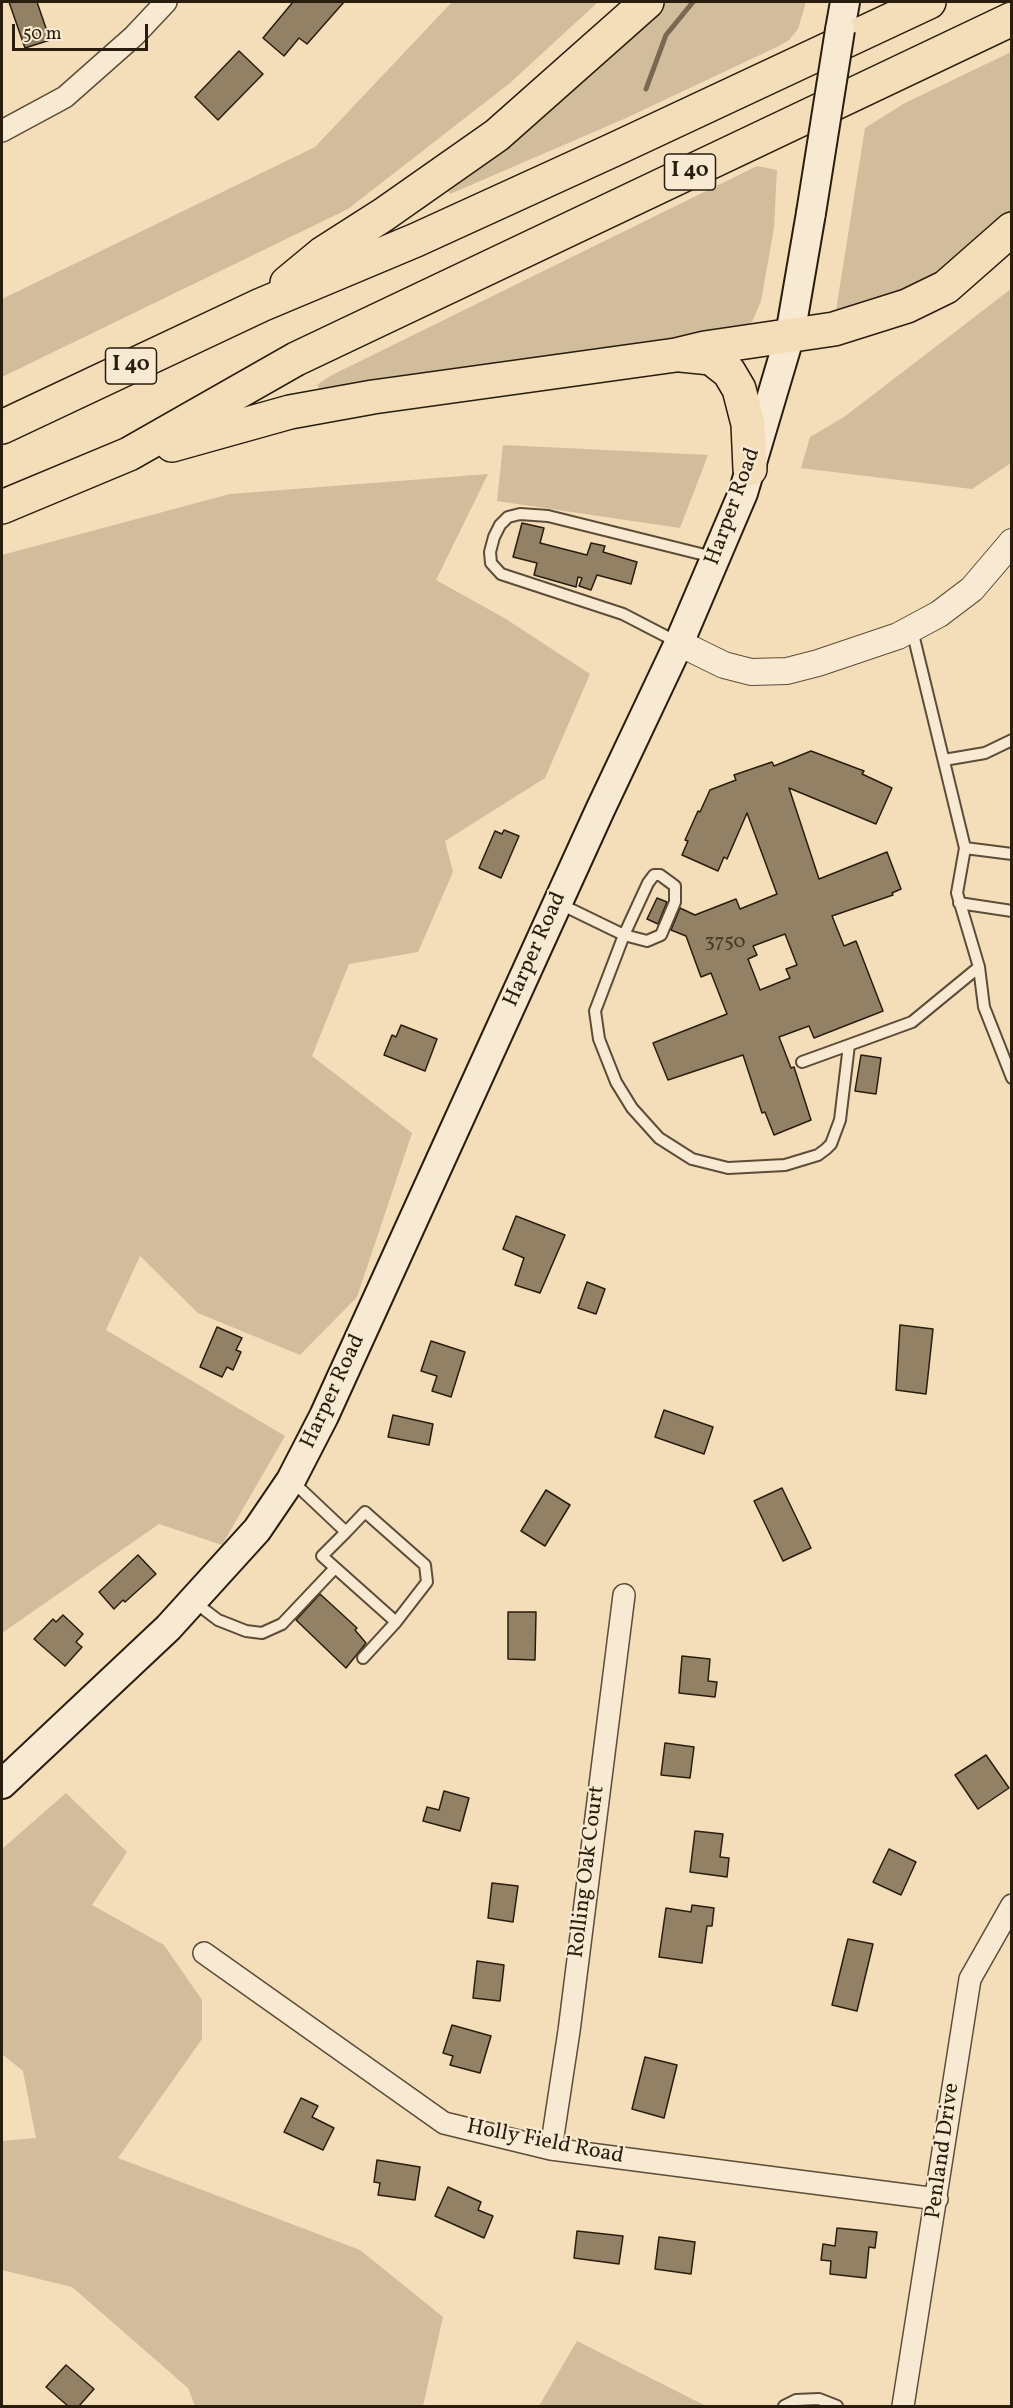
<!DOCTYPE html>
<style>
body{margin:0}
#map{position:relative;width:1013px;height:2408px;overflow:hidden;background:#f4ddb9;font-family:Vollkorn,serif}
canvas{display:block}
.frame{position:absolute;inset:0;border:3px solid #291d0d;pointer-events:none}
.scale{position:absolute;left:12px;top:24px;width:136px;height:27px;box-sizing:border-box;border:3px solid #291d0d;border-top:0;padding-left:8px;font-size:18px;line-height:21px;white-space:nowrap;color:#291d0d;-webkit-text-stroke:4px #f8e9d2;paint-order:stroke}
</style>
<div id="map">
<canvas width="1013" height="2408"></canvas>
<div class="frame"></div>
<div class="scale">50 m</div>
</div>
<script>
const ctx = document.querySelector('canvas').getContext('2d');
ctx.lineJoin = 'round';
function fillPath(path, color) { ctx.fillStyle = color; ctx.fill(path, 'evenodd'); }
const shape = rows => new Path2D(rows.map(r => 'M' + r).join(''));
function strokePath(path, color, width, dash) { ctx.strokeStyle = color; ctx.lineWidth = width; ctx.lineCap = dash ? 'butt' : 'round'; ctx.setLineDash(dash || []); ctx.stroke(path); }
function label(font, color, halo, rows, align = 'center') {
  ctx.font = font + ' Vollkorn,serif'; ctx.lineWidth = 4.5; ctx.setLineDash([]); ctx.textBaseline = 'middle'; ctx.strokeStyle = halo; ctx.fillStyle = color; for (const [text, x, y, turn = 0] of rows) {
    ctx.save(); ctx.translate(x, y); ctx.rotate((+turn || 0) * Math.PI / 180); ctx.textAlign = isNaN(turn) ? turn : align; if (halo) ctx.strokeText(text, 0, 0); ctx.fillText(text, 0, 0); ctx.restore();
  }
}
fillPath(shape([
 [452,2,598,2,510,83,348,209,2,377,2,299,315,147],
 [661,2,806,2,798,29,789,40,779,46,624,119,450,194,445,186],
 [1011,52,1011,211,987,235,925,284,840,317,836,310,865,128,905,103],
 [757,166,777,170,774,228,761,301,752,322,744,327,321,391,317,385,330,376],
 [1011,289,1011,463,972,489,801,468,810,437,844,417],
 [503,445,708,455,680,528,497,501],
 [488,474,436,580,506,619,590,674,545,778,445,841,453,872,418,952,349,964,312,1056,412,1133,357,1297,300,1355,198,1313,140,1256,106,1330,285,1436,222,1545,159,1524,2,1633,2,555,230,494],
 [66,1793,127,1852,92,1905,164,1945,202,2000,202,2039,118,2158,360,2250,443,2317,423,2406,195,2406,188,2388,72,2287,2,2270,2,2141,36,2138,23,2071,2,2054,2,1849],
 [577,2341,706,2406,539,2406]
]), '#d1bc9c');
strokePath(shape([
 [646,89,666,35,693,2]
]), '#796951', 5);
const building = shape([
 [9,2,37,2,50,40,25,48,9,2],
 [293,2,344,2,307,44,299,38,284,56,263,38,293,2],
 [239,51,263,74,218,120,195,97,239,51],
 [522,523,544,528,540,543,587,555,591,543,605,546,603,552,637,562,631,584,597,575,591,590,579,586,582,578,578,577,576,587,534,575,537,563,513,557,522,523],
 [811,751,864,771,862,774,892,788,876,824,789,788,819,879,887,852,901,889,892,893,893,895,832,916,844,946,856,941,883,1011,814,1038,809,1026,779,1037,791,1068,794,1067,811,1120,774,1135,765,1112,762,1113,743,1055,668,1080,653,1043,727,1014,711,973,701,977,686,936,671,930,680,908,695,915,736,899,740,909,777,894,747,813,727,859,724,857,718,871,682,855,688,841,685,840,698,811,700,812,710,790,736,780,734,775,772,762,774,766,811,751],
 [785,934,797,965,786,969,790,978,760,990,748,959,757,955,753,946,785,934],
 [504,830,519,836,501,878,479,868,495,831,502,834,504,830],
 [657,898,667,902,658,924,647,919,657,898],
 [401,1025,437,1039,425,1071,384,1055,392,1035,396,1037,401,1025],
 [861,1055,881,1058,876,1094,855,1091,861,1055],
 [516,1216,565,1235,540,1293,515,1285,524,1258,503,1249,516,1216],
 [587,1282,605,1289,596,1314,578,1308,587,1282],
 [900,1325,933,1329,926,1394,896,1390,900,1325],
 [217,1327,242,1338,236,1350,241,1352,233,1370,227,1367,222,1377,200,1367,217,1327],
 [431,1341,465,1352,451,1397,432,1391,437,1376,421,1371,431,1341],
 [664,1410,713,1427,704,1454,655,1437,664,1410],
 [393,1415,433,1424,429,1445,388,1437,393,1415],
 [782,1488,811,1548,783,1561,754,1501,782,1488],
 [546,1490,570,1505,545,1546,521,1531,546,1490],
 [138,1555,156,1574,125,1602,123,1600,114,1609,99,1592,138,1555],
 [320,1594,357,1628,355,1630,366,1643,346,1668,296,1620,320,1594],
 [508,1612,536,1612,535,1660,508,1659,508,1612],
 [63,1615,83,1634,76,1642,82,1647,65,1666,34,1639,53,1619,56,1622,63,1615],
 [682,1656,710,1659,708,1681,717,1682,715,1697,679,1693,682,1656],
 [665,1743,694,1747,690,1778,661,1775,665,1743],
 [986,1755,1009,1788,978,1809,955,1775,986,1755],
 [444,1791,469,1798,460,1831,423,1821,427,1807,439,1810,444,1791],
 [695,1831,723,1834,720,1857,729,1858,727,1877,690,1872,695,1831],
 [889,1849,916,1862,901,1895,873,1882,889,1849],
 [492,1883,518,1886,513,1922,488,1918,492,1883],
 [692,1905,714,1908,712,1926,707,1926,702,1963,659,1957,666,1908,691,1912,692,1905],
 [848,1939,873,1944,857,2011,832,2005,848,1939],
 [477,1961,504,1965,500,2001,473,1998,477,1961],
 [452,2025,491,2036,480,2073,450,2065,453,2056,443,2053,452,2025],
 [645,2057,677,2065,664,2118,632,2109,645,2057],
 [301,2098,318,2106,312,2117,334,2128,323,2150,284,2132,301,2098],
 [377,2160,420,2167,415,2200,378,2195,380,2183,374,2182,377,2160],
 [448,2187,481,2202,478,2210,493,2216,484,2238,435,2216,448,2187],
 [837,2228,877,2232,875,2248,869,2247,866,2278,830,2274,831,2261,821,2260,823,2244,835,2246,837,2228],
 [577,2231,623,2236,619,2264,574,2258,577,2231],
 [659,2237,695,2242,691,2274,655,2269,659,2237],
 [66,2365,94,2389,79,2406,68,2406,46,2387,66,2365]
]);
fillPath(building, '#938166');
strokePath(building, '#291d0d', 1.5);
const service = shape([
 [679,643,623,614,501,574,491,563,490,552,494,537,500,525,508,517,520,514,548,516,713,557],
 [944,760,985,753,1012,740],
 [965,848,1012,854],
 [558,903,624,935,647,941,661,935,675,902,675,886,660,875,654,875,648,883,624,935,595,1011,599,1039,616,1082,632,1108,659,1138,692,1159,728,1168,785,1165,818,1155,826,1149,831,1144,840,1120,849,1045,912,1022,979,967,957,893,965,848,912,630],
 [959,903,1012,911],
 [979,967,984,1007,1012,1078],
 [802,1062,849,1045],
 [291,1480,346,1532,365,1512,425,1565,427,1582,396,1622,322,1556,346,1532],
 [193,1601,218,1620,246,1631,262,1633,282,1624,335,1568],
 [363,1658,396,1622],
 [784,2406,796,2400,819,2399,837,2406]
]);
const minor = shape([
 [2,131,65,97,134,36,166,2],
 [204,1953,444,2123,551,2149,937,2199],
 [551,2149,569,2031,624,1595],
 [903,2406,970,1979,1012,1905]
]);
const tertiary = shape([
 [679,643,724,665,751,672,787,671,818,663,898,636,939,614,972,589,1012,542]
]);
const secondary = shape([
 [840,30,845,2],
 [2,1784,168,1628,257,1530,291,1480,324,1416,600,810,679,643,743,493,790,335,811,213]
]);
const motorway = shape([
 [287,283,322,254,383,215,497,135,647,2],
 [681,355,711,358,729,372,739,389,748,424,750,469],
 [2,427,261,305,416,240,613,150,929,2],
 [172,445,290,412,373,397,676,355,705,348,834,329,907,306,946,287,1012,229],
 [2,507,129,454,296,359,1012,19]
]);
strokePath(service, '#5c4d38', 14);
strokePath(minor, '#5c4d38', 24);
strokePath(tertiary, '#5c4d38', 28);
strokePath(secondary, '#291d0d', 32);
strokePath(motorway, '#291d0d', 36);
strokePath(service, '#f8e9d2', 10);
strokePath(minor, '#f8e9d2', 21);
strokePath(tertiary, '#f8e9d2', 26);
strokePath(secondary, '#f8e9d2', 28);
strokePath(motorway, '#f4ddb9', 33);
const secondaryBridge = shape([
 [811,213,840,30]
]);
strokePath(secondaryBridge, '#291d0d', 32, []);
strokePath(secondaryBridge, '#f8e9d2', 28);
label('20px', '#443623', null, [
 ["3750",725,943]
]);
for (const [x, y, w] of [
 [690,172,51],
 [131,366,51]
]) { const box = new Path2D(); box.roundRect(x - w / 2, y - 18, w, 36, 4.5); ctx.fillStyle = '#f8e9d2'; ctx.fill(box); strokePath(box, '#291d0d', 1.5); }
label('bold 21px', '#291d0d', null, [
 ["I 40",690,172],
 ["I 40",131,366]
]);
label('22px', '#291d0d', '#f8e9d2', [
 ["Harper Road",734,507,-70],
 ["Harper Road",536,950,-66],
 ["Harper Road",334,1392,-65],
 ["Rolling Oak Court",588,1872,-83],
 ["Holly Field Road",545,2143,11],
 ["Penland Drive",944,2151,-82]
]);
</script>
